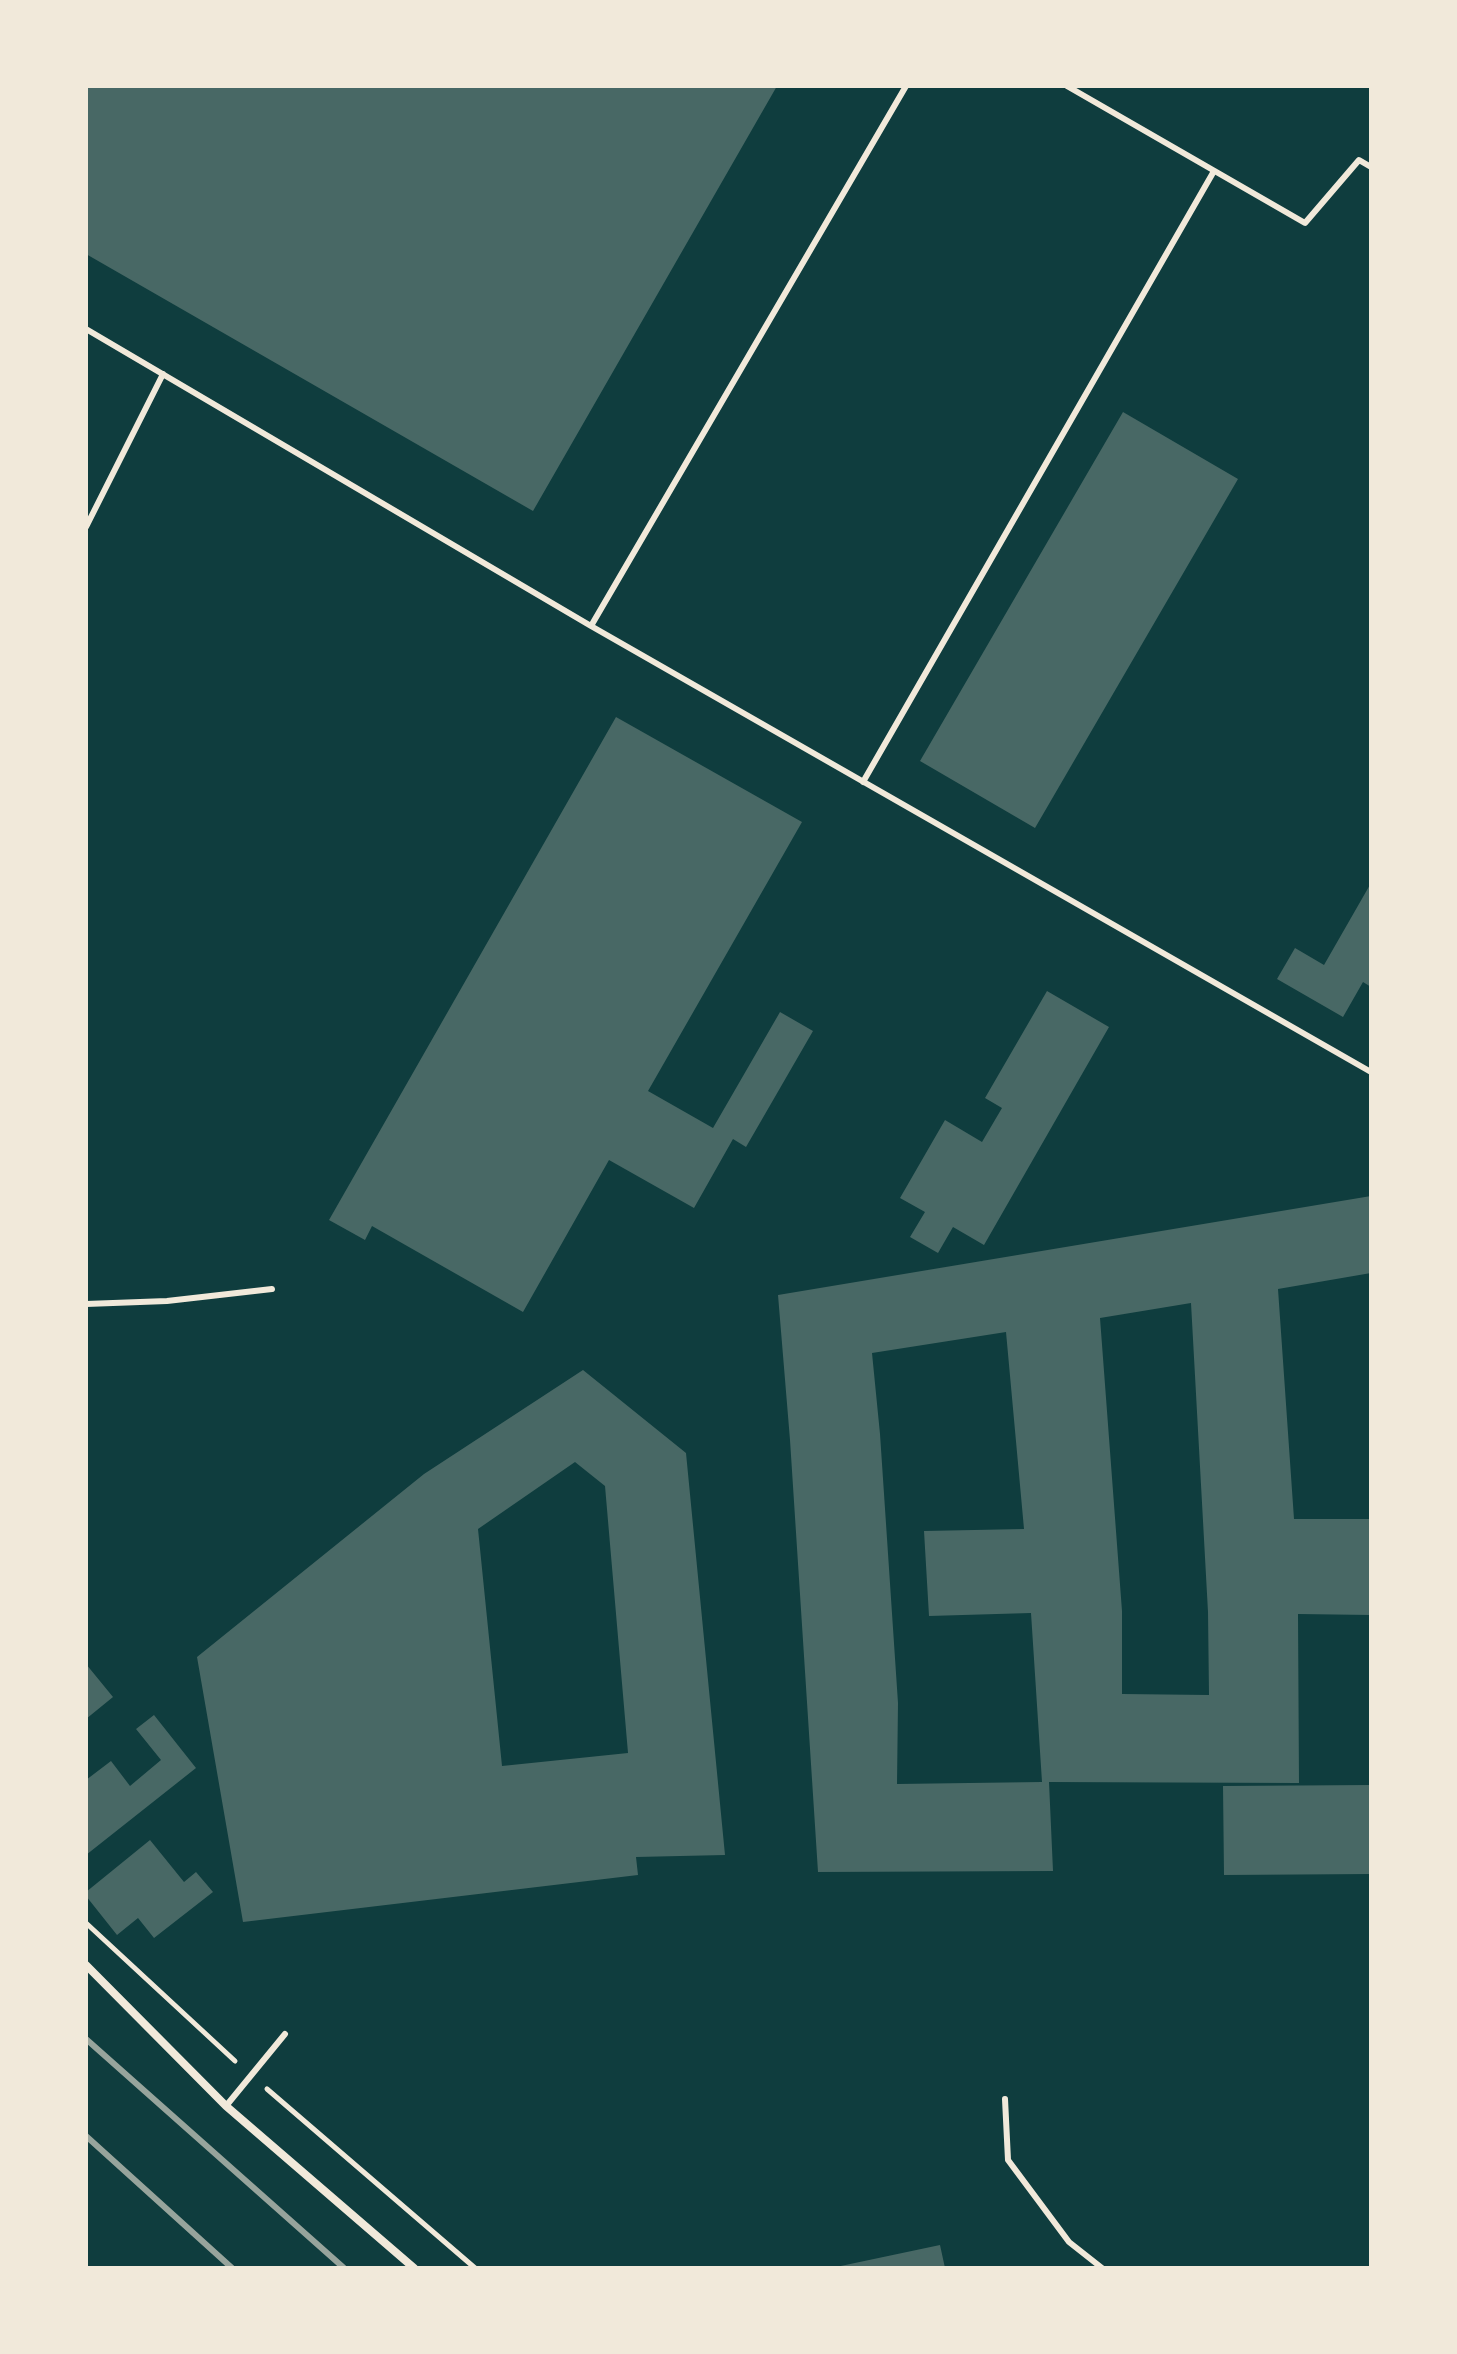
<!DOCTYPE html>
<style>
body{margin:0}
#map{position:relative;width:1457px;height:2354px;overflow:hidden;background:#0f3d3e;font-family:Literata,serif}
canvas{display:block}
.frame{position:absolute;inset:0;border:88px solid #f1e9da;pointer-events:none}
</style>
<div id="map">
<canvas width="1457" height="2354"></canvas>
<div class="frame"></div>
</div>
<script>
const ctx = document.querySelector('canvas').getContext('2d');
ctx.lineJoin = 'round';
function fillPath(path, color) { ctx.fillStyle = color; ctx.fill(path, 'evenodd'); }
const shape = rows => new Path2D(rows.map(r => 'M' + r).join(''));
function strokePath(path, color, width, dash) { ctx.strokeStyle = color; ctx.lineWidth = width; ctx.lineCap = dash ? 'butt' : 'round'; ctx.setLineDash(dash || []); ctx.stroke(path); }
fillPath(shape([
 [86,86,777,86,533,511,86,254],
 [1123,412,1238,479,1035,828,920,761],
 [616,717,802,822,648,1091,713,1128,780,1012,813,1031,746,1147,733,1139,694,1208,609,1160,523,1312,372,1226,365,1240,329,1220],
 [1371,883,1371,987,1363,982,1343,1017,1277,979,1295,948,1324,965],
 [1047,991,1109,1027,984,1245,953,1227,938,1253,910,1237,925,1212,900,1198,945,1120,982,1142,1002,1108,985,1098],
 [1371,1196,1371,1273,1278,1289,1294,1519,1371,1519,1371,1615,1298,1614,1299,1783,1049,1782,1053,1871,818,1872,790,1440,778,1295],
 [1191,1303,1208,1612,1209,1695,1122,1694,1122,1611,1100,1318],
 [1006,1332,1024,1529,924,1531,929,1616,1031,1613,1042,1782,897,1784,898,1703,880,1434,872,1353],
 [583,1370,686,1453,725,1855,636,1857,638,1875,243,1922,197,1657,424,1474],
 [575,1462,605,1486,628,1753,502,1766,478,1529],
 [86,1664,113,1697,86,1719],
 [154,1715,196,1768,86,1855,86,1780,111,1761,130,1786,161,1760,136,1729],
 [1371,1785,1371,1874,1224,1875,1223,1786],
 [150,1840,184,1882,196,1872,213,1892,154,1938,138,1918,117,1935,86,1896,86,1892],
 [940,2245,945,2268,836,2268,836,2267]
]), '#486865');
strokePath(shape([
 [86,1923,235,2061],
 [267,2089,475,2268]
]), '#f1e9da', 5);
strokePath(shape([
 [906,86,591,626,1371,1072],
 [1067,86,1305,223,1359,160,1371,167],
 [86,329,591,626],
 [86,527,163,374],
 [863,782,1214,171],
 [86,1304,167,1301,272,1289],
 [1005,2099,1008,2160,1069,2242,1102,2268],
 [226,2106,285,2034]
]), '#f1e9da', 6);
strokePath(shape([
 [86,1965,226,2106,414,2268]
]), '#f1e9da', 8);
strokePath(shape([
 [86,2039,344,2268],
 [86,2136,232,2268]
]), '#97a49c', 6);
</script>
